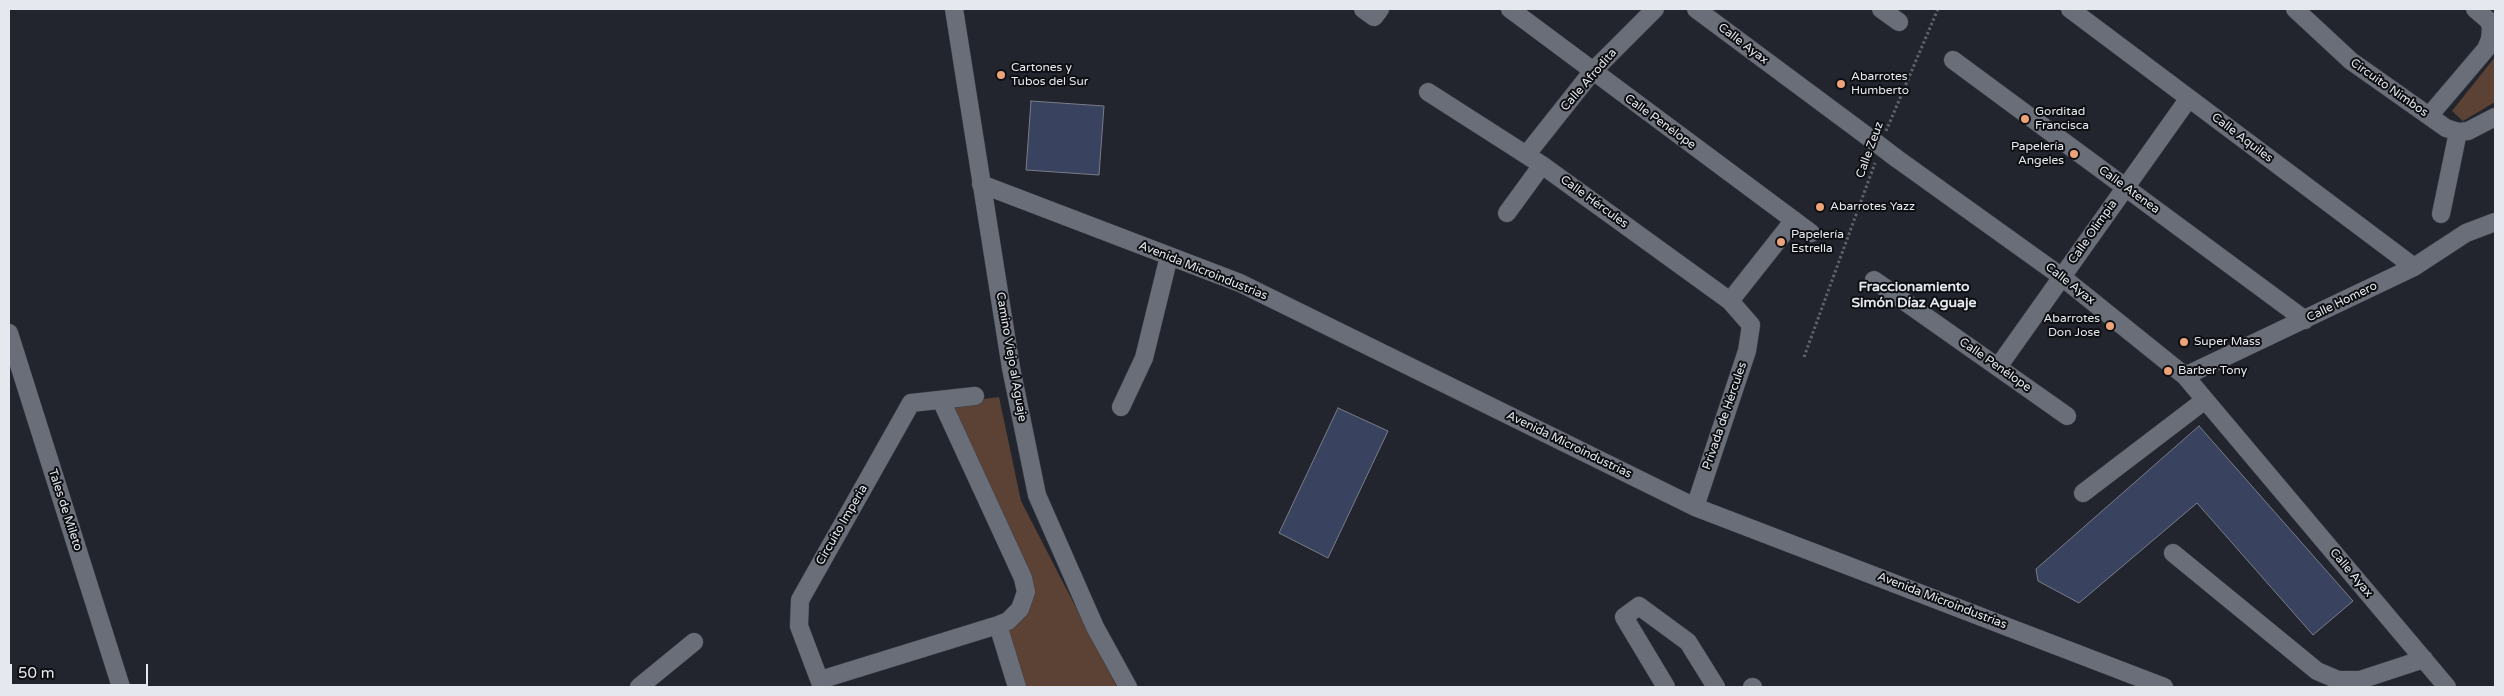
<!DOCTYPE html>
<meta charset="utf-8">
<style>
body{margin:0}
#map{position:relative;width:2504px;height:696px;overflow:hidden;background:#22252e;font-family:"Varela Round",sans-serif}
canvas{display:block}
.frame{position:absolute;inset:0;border:10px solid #e5e8ee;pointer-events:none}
.scale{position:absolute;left:10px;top:664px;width:138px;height:22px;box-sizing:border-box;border:2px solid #e5e8ee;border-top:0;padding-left:6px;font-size:15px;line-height:18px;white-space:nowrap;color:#e5e8ee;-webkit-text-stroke:4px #0d0e12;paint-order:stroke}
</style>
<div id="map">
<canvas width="2504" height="696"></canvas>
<div class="frame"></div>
<div class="scale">50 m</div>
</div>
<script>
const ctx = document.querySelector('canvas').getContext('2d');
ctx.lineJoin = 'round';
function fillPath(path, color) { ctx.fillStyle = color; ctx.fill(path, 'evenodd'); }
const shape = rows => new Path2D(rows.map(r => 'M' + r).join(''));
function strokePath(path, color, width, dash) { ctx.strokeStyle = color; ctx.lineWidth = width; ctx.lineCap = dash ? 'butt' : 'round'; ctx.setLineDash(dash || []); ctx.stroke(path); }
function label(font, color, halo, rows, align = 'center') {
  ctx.font = font + ' "Varela Round",sans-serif'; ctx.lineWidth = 4; ctx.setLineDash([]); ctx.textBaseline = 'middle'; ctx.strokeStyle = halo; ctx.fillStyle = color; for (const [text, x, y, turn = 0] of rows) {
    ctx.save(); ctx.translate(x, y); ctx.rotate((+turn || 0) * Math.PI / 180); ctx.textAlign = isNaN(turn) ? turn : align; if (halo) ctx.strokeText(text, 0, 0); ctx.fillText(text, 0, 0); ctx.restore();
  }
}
fillPath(shape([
 [2495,57,2495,102,2463,121,2452,111],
 [999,397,1021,501,1117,687,1024,687,1007,628,1030,593,947,404]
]), '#5c4234');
const building = shape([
 [1031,101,1104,106,1099,175,1026,170,1031,101],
 [1338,408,1388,431,1328,558,1279,533,1338,408],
 [2199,426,2353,601,2313,635,2197,503,2079,603,2038,581,2036,569,2199,426]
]);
fillPath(building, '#39435f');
strokePath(building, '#797d87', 1);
const minor = shape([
 [954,9,1011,368,1037,495,1095,627,1128,687],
 [1363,9,1374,17,1380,9],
 [1510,9,1811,233],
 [1696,9,1875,142],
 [1881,9,1899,22],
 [2070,9,2414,267],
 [2295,9,2351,61,2446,128,2458,132,2468,131,2495,117],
 [1953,60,2305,320],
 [1428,92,1542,165,1730,301,1751,325,1747,351,1695,507],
 [2429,116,2486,49,2490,39,2491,28,2489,21,2475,9],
 [1527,154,1592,72,1655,9],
 [1896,158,2062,277,2185,376,2447,687],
 [981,184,1240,283,1695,507,2164,687],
 [1507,213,1542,165],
 [2441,214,2458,132],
 [1874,280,2067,416],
 [1730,301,1794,220],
 [9,333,121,687],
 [1998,367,2189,98],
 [2185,376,2414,267,2466,233,2495,222],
 [941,400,1023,578,1026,592,1020,609,1008,621,998,625,1017,687],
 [1121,407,1144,358,1169,256],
 [2083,493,2205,400],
 [2173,553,2317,671,2338,680,2360,680,2424,659],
 [820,680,998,625],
 [639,687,694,642],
 [822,687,799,626,800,600,911,403,975,396],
 [1666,687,1624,617,1639,606,1688,642,1716,687],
 [1752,687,1753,687]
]);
strokePath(minor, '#3f424a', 19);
strokePath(shape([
 [1886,131,1938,9],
 [1804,357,1875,163]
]), '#5e6169', 3, [2.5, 2.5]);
strokePath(minor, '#6a6e78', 18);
const minorBridge = shape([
 [1875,142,1896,158]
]);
strokePath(minorBridge, '#3f424a', 19, []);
strokePath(minorBridge, '#6a6e78', 18);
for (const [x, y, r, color] of [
 [1001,75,5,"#efa378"],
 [1841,84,5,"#efa378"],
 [2025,119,5,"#efa378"],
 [2074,154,5,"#efa378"],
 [1820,207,5,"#efa378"],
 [1781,242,5,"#efa378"],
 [2110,326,5,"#efa378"],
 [2184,342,5,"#efa378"],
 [2168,371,5,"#efa378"]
]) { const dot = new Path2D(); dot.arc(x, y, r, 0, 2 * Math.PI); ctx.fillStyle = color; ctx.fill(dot); strokePath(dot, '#0d0e12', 2); }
label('12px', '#e5e8ee', '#0d0e12', [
 ["Calle Ayax",1743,44,37],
 ["Calle Afrodita",1589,80,-49],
 ["Circuito Nimbos",2389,88,35],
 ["Calle Penélope",1660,122,36],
 ["Calle Aquiles",2242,138,37],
 ["Calle Zeuz",1870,150,-70],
 ["Calle Atenea",2129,190,36],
 ["Calle Hércules",1594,202,36],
 ["Calle Olimpia",2093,232,-55],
 ["Avenida Microindustrias",1203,271,22],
 ["Calle Ayax",2070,284,38],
 ["Calle Homero",2342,302,-26],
 ["Camino Viejo al Aguaje",1011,357,80],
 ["Calle Penélope",1995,365,35],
 ["Privada de Hércules",1725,416,-71],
 ["Avenida Microindustrias",1569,445,26],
 ["Tales de Mileto",65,510,72],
 ["Circuito Imperia",842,525,-60],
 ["Calle Ayax",2351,573,50],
 ["Avenida Microindustrias",1942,601,21]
]);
label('12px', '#e5e8ee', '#0d0e12', [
 ["Cartones y",1011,68],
 ["Tubos del Sur",1011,82],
 ["Abarrotes",1851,77],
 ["Humberto",1851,91],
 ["Gorditad",2035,112],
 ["Francisca",2035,126],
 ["Papelería",2064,147,"right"],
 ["Angeles",2064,161,"right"],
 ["Abarrotes Yazz",1830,207],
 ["Papelería",1791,235],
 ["Estrella",1791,249],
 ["Abarrotes",2100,319,"right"],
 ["Don Jose",2100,333,"right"],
 ["Super Mass",2194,342],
 ["Barber Tony",2178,371]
], 'left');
label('bold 14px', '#e5e8ee', '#0d0e12', [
 ["Fraccionamiento",1914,287],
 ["Simón Díaz Aguaje",1914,303]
]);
</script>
